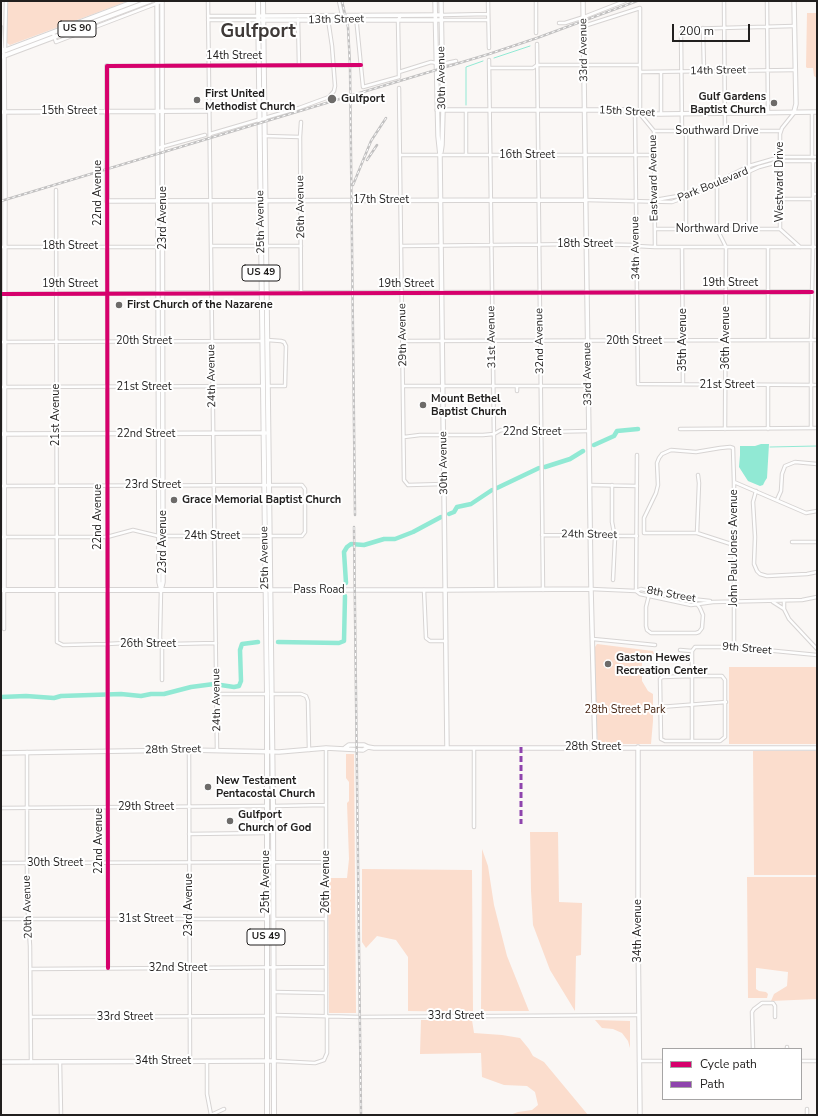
<!DOCTYPE html>
<style>
body{margin:0}
#map{position:relative;width:818px;height:1116px;overflow:hidden;background:#faf7f5;font-family:"Nunito Sans",sans-serif}
canvas{display:block}
.frame{position:absolute;inset:0;border:2px solid #211f1e;pointer-events:none}
.legend{position:absolute;left:662px;top:1048px;width:140px;height:52px;box-sizing:border-box;background:#fff;border:1px solid #a6a5a5;margin:0;padding:5px 7px;list-style:none;font-size:12px;color:#211f1e}
.legend li{display:flex;align-items:center;gap:8px;height:20px}
.legend b{width:20px;border:1px solid #a6a5a5}
.scale{position:absolute;left:672px;top:24px;width:78px;height:18px;box-sizing:border-box;border:2px solid #211f1e;border-top:0;padding-left:5px;font-size:12px;line-height:14px;white-space:nowrap;color:#211f1e;-webkit-text-stroke:3px #fff;paint-order:stroke}
</style>
<div id="map">
<canvas width="818" height="1116"></canvas>
<div class="frame"></div>
<ul class="legend">
<li><b style="height:5px;background:#d6006c"></b>Cycle path</li>
<li><b style="height:5px;background:#8e44ad"></b>Path</li>
</ul>
<div class="scale">200 m</div>
</div>
<script>
const ctx = document.querySelector('canvas').getContext('2d');
ctx.lineJoin = 'round';
function fillPath(path, color) { ctx.fillStyle = color; ctx.fill(path, 'evenodd'); }
const shape = rows => new Path2D(rows.map(r => 'M' + r).join(''));
function strokePath(path, color, width, dash) { ctx.strokeStyle = color; ctx.lineWidth = width; ctx.lineCap = dash ? 'butt' : 'round'; ctx.setLineDash(dash || []); ctx.stroke(path); }
function label(font, color, halo, rows, align = 'center') {
  ctx.font = font + ' "Nunito Sans",sans-serif'; ctx.lineWidth = 4; ctx.setLineDash([]); ctx.textBaseline = 'middle'; ctx.strokeStyle = halo; ctx.fillStyle = color; for (const [text, x, y, turn = 0] of rows) {
    ctx.save(); ctx.translate(x, y); ctx.rotate((+turn || 0) * Math.PI / 180); ctx.textAlign = isNaN(turn) ? turn : align; if (halo) ctx.strokeText(text, 0, 0); ctx.fillText(text, 0, 0); ctx.restore();
  }
}
fillPath(shape([
 [9,1,128,1,10,45,7,43,7,5],
 [807,13,817,13,817,78,814,76,813,68,807,68,806,67],
 [597,644,653,651,654,654,645,653,642,656,642,681,648,691,653,694,653,721,651,744,598,744,596,720,595,692,595,647],
 [729,667,817,667,817,744,729,744],
 [753,751,817,751,817,875,754,875],
 [346,754,354,754,356,1013,329,1013,328,878,347,878,349,859,347,803,349,801,349,782,346,778],
 [530,832,558,832,559,902,582,903,581,955,576,956,575,1011,550,970,533,925,531,891],
 [482,849,488,866,494,905,507,956,529,1011,481,1011],
 [362,869,472,870,473,1012,408,1011,408,957,396,940,377,936,366,948,362,942],
 [747,877,817,877,817,999,771,1001,774,994,787,986,788,972,757,968,756,968,756,989,759,991,766,992,768,994,767,998,748,998],
 [421,1020,472,1020,474,1033,502,1035,520,1038,529,1049,533,1056,544,1062,588,1115,510,1115,518,1112,532,1110,538,1105,535,1092,527,1086,504,1085,482,1077,481,1053,420,1054],
 [595,1020,630,1021,630,1048,628,1041,622,1033,613,1029,602,1028]
]), '#fbddcd');
fillPath(shape([
 [761,444,769,444,767,478,765,481,763,485,760,486,748,481,739,467,740,455,740,446,755,446]
]), '#91e9d4');
strokePath(shape([
 [494,58,530,46],
 [466,105,466,67,483,61],
 [770,447,817,446]
]), '#91e9d4', 1);
strokePath(shape([
 [594,445,614,436,617,431,638,429],
 [545,467,570,459,583,451],
 [497,488,539,468],
 [449,514,454,512,457,507,471,504,492,490],
 [346,583,344,552,347,547,351,544,364,545,384,539,395,539,413,532,441,517],
 [278,642,339,643,344,641,345,596],
 [1,697,26,696,54,698,61,696,121,694,141,696,151,694,164,694,191,687,214,684,234,687,239,686,241,681,240,650,242,644,258,642]
]), '#91e9d4', 4.5);
const minor = shape([
 [208,1,217,750],
 [339,1,342,15],
 [488,1,489,48],
 [536,1,536,33],
 [724,1,725,132],
 [767,1,768,112],
 [442,15,488,14],
 [208,16,258,16],
 [356,16,363,87,399,77,398,20,401,15],
 [298,19,299,65],
 [208,20,258,20],
 [442,20,488,20],
 [559,23,565,23,584,17,625,1],
 [584,26,640,8,640,114,654,131,655,247],
 [1,27,2,48,4,51],
 [703,28,704,71],
 [53,33,56,42,163,1],
 [537,44,543,590],
 [4,50,5,48,6,1],
 [489,60,496,590],
 [107,66,361,65],
 [489,68,533,68,537,65,640,65],
 [399,72,431,62,442,64,456,61],
 [640,72,795,70],
 [661,72,661,114],
 [399,88,404,480,408,485,444,484],
 [466,110,466,155],
 [635,112,638,384,817,385],
 [812,112,812,157],
 [794,113,782,128,780,134,780,229,800,247],
 [301,122,300,137,301,293],
 [654,131,781,131],
 [682,132,681,33,684,29,794,26],
 [686,132,686,229],
 [717,132,717,229,726,247,725,429],
 [749,132,749,229],
 [210,134,299,108,329,97,334,91,335,86,332,46,328,19],
 [264,136,300,137],
 [158,148,205,135],
 [400,155,654,155],
 [56,190,57,642,63,645,107,644,145,642,170,644,216,643],
 [813,194,817,194],
 [780,199,813,199],
 [586,200,672,202,717,186,759,167,781,161,817,161],
 [655,200,678,196,717,182,749,166,780,157,817,157],
 [107,201,108,968],
 [655,229,780,229],
 [211,246,261,246],
 [266,246,301,246],
 [401,246,586,244,633,245,636,246,655,247,817,247],
 [1,247,158,247],
 [682,247,683,384],
 [1,294,158,293],
 [267,340,281,341,284,342,286,346,285,386,268,386],
 [768,340,768,247],
 [403,341,817,340],
 [1,342,262,341],
 [403,386,588,386],
 [1,387,263,386],
 [517,391,517,386],
 [811,428,811,340,813,247,813,161],
 [680,429,817,428],
 [768,429,768,385],
 [404,437,420,435,483,435,494,434,501,430,542,432,589,431],
 [734,482,806,513,817,511],
 [590,485,637,486],
 [612,485,612,522,615,538,613,580],
 [1,486,302,485,305,489,305,532,302,536,158,536,133,530,107,537,1,537],
 [756,491,753,502,755,537,754,564,757,571,760,574,767,576,807,574,817,572],
 [777,500,781,491,782,474,785,466,795,462,817,464],
 [697,533,699,483,698,475],
 [542,535,637,536],
 [792,542,817,542],
 [734,545,697,533,644,533,644,518,656,493,658,485,657,463,659,458,662,454,671,450,696,452,720,448,730,447,733,448,734,482,734,647],
 [591,589,636,591,641,589,682,598,710,601],
 [161,590,160,638,162,648,162,680],
 [424,590,426,638,430,641,446,641],
 [636,591,640,594,691,605,713,602,802,600,817,597],
 [636,591,637,455],
 [650,591,646,607,646,626,647,630,651,633,696,633,699,632,702,628,703,615,700,608,697,604],
 [784,601,784,609,789,619,817,649],
 [773,602,784,609],
 [4,629,4,590],
 [593,639,655,645],
 [680,650,692,651,695,647,734,647,817,655],
 [692,676,722,676,725,680,725,737,720,741,665,741,661,739,660,679,662,677,692,676],
 [216,694,267,694],
 [271,694,301,694,306,696,308,701,309,750],
 [660,707,726,702],
 [692,741,692,651],
 [474,748,474,827],
 [189,750,190,1061],
 [27,752,27,899,30,946,31,1062],
 [273,806,326,805],
 [1,808,266,806],
 [189,834,266,833],
 [1,863,326,862],
 [1,919,266,919],
 [274,919,326,919],
 [30,969,326,967],
 [274,992,326,993],
 [274,1015,360,1017,639,1015],
 [326,1016,326,748],
 [31,1017,267,1016],
 [787,1047,787,1049],
 [753,1049,752,1012,754,1009,762,1003,773,1003,775,1006,775,1017],
 [207,1061,207,1094,211,1115],
 [274,1061,315,1063,324,1060,327,1053,327,1016],
 [639,1061,663,1061],
 [801,1061,817,1061],
 [60,1062,61,1115],
 [211,1115,224,1109],
 [807,1115,807,1109]
]);
const tertiary = shape([
 [157,1,159,582,161,590],
 [583,1,591,589,595,747],
 [794,1,796,104,794,112],
 [261,16,442,15],
 [261,20,442,20],
 [4,54,5,192,4,590],
 [107,66,107,201,586,200],
 [1,112,209,111],
 [158,293,812,292],
 [1,434,266,433],
 [161,590,163,582,162,1],
 [445,590,591,589],
 [638,747,638,927,640,1115],
 [1,1062,274,1061]
]);
const secondary = shape([
 [435,1,438,136,440,155,447,748],
 [437,110,629,110,640,114,661,114,817,112],
 [441,152,442,145,443,110,441,1],
 [269,590,445,590],
 [345,748,349,745,364,745,368,747,374,748,817,748],
 [1,753,189,750,279,752,326,748,363,750,368,747]
]);
const primary = shape([
 [258,1,267,694,267,1115],
 [263,1,273,806,274,1115],
 [1,52,136,1],
 [1,57,150,1],
 [1,590,267,590]
]);
strokePath(minor, '#d7d4d3', 4.5);
strokePath(tertiary, '#d7d4d3', 5.5);
strokePath(secondary, '#d7d4d3', 5.5);
strokePath(primary, '#d7d4d3', 6);
strokePath(minor, '#fefefe', 2.5);
strokePath(tertiary, '#fefefe', 3.5);
strokePath(secondary, '#fefefe', 3.5);
strokePath(primary, '#fefefe', 4);
const rail = shape([
 [342,1,348,27,350,65,355,515],
 [367,160,377,145],
 [353,185,371,141,386,118],
 [1,201,489,54,537,38,637,1],
 [354,527,361,1115]
]);
strokePath(rail, '#c2c1c1', 2.5);
strokePath(rail, '#fff', 1, [3]);
strokePath(shape([
 [521,747,521,824]
]), '#8e44ad', 3, [6, 3]);
strokePath(shape([
 [1,294,812,292],
 [108,968,107,66,361,65]
]), '#d6006c', 4);
for (const [x, y, r, color] of [
 [332,99,5,"#6d6b69"],
 [197,100,4,"#6d6b69"],
 [774,103,4,"#6d6b69"],
 [119,305,4,"#6d6b69"],
 [423,405,4,"#6d6b69"],
 [174,500,4,"#6d6b69"],
 [608,664,4,"#6d6b69"],
 [208,787,4,"#6d6b69"],
 [230,821,4,"#6d6b69"]
]) { const dot = new Path2D(); dot.arc(x, y, r, 0, 2 * Math.PI); ctx.fillStyle = color; ctx.fill(dot); strokePath(dot, '#fff', 1.5); }
for (const [x, y, w] of [
 [77,29,38],
 [261,273,38],
 [266,937,38]
]) { const box = new Path2D(); box.roundRect(x - w / 2, y - 8, w, 16, 3); ctx.fillStyle = '#fff'; ctx.fill(box); strokePath(box, '#211f1e', 1); }
label('bold 10px', '#211f1e', null, [
 ["US 90",77,29],
 ["US 49",261,273],
 ["US 49",266,937]
]);
label('11px', '#211f1e', '#fff', [
 ["13th Street",336,20,-1],
 ["33rd Avenue",584,50,-91],
 ["14th Street",234,56],
 ["14th Street",718,71,-1],
 ["30th Avenue",442,78,-91],
 ["15th Street",69,111],
 ["15th Street",627,112,3],
 ["Southward Drive",717,131],
 ["16th Street",527,155],
 ["Eastward Avenue",654,178,-91],
 ["Westward Drive",780,182,-90],
 ["Park Boulevard",713,185,-22],
 ["22nd Avenue",98,193,-90],
 ["17th Street",381,200],
 ["26th Avenue",301,207,-91],
 ["23rd Avenue",163,218,-90],
 ["25th Avenue",261,222,-91],
 ["Northward Drive",717,229],
 ["18th Street",585,244],
 ["18th Street",70,246],
 ["34th Avenue",636,248,-91],
 ["19th Street",730,283],
 ["19th Street",70,284],
 ["19th Street",406,284],
 ["29th Avenue",403,335,-91],
 ["31st Avenue",492,337,-91],
 ["36th Avenue",726,338,-90],
 ["35th Avenue",683,340,-90],
 ["20th Street",144,341],
 ["32nd Avenue",540,341,-91],
 ["20th Street",634,341],
 ["33rd Avenue",588,374,-91],
 ["24th Avenue",212,376,-91],
 ["21st Street",727,385],
 ["21st Street",144,387],
 ["21st Avenue",56,415,-90],
 ["22nd Street",532,432],
 ["22nd Street",146,434],
 ["30th Avenue",444,463,-91],
 ["23rd Street",153,485],
 ["22nd Avenue",98,517,-90],
 ["24th Street",589,535,1],
 ["24th Street",212,536],
 ["23rd Avenue",163,542,-90],
 ["John Paul Jones Avenue",734,548,-90],
 ["25th Avenue",265,558,-91],
 ["Pass Road",319,590],
 ["8th Street",671,595,10],
 ["26th Street",148,644],
 ["9th Street",747,649,5],
 ["24th Avenue",217,700,-91],
 ["28th Street",593,747],
 ["28th Street",173,750,-1],
 ["29th Street",146,807],
 ["22nd Avenue",99,841,-90],
 ["30th Street",55,863],
 ["25th Avenue",266,882,-90],
 ["26th Avenue",326,882,-90],
 ["23rd Avenue",189,905,-90],
 ["20th Avenue",28,907,-92],
 ["31st Street",146,919],
 ["34th Avenue",638,931,-90],
 ["32nd Street",178,968],
 ["33rd Street",456,1016],
 ["33rd Street",125,1017],
 ["34th Street",163,1061]
]);
label('bold 11px', '#211f1e', '#fff', [
 ["First United",205,94],
 ["Methodist Church",205,107],
 ["Gulf Gardens",766,97,"right"],
 ["Baptist Church",766,110,"right"],
 ["Gulfport",341,99],
 ["First Church of the Nazarene",127,305],
 ["Mount Bethel",431,399],
 ["Baptist Church",431,412],
 ["Grace Memorial Baptist Church",182,500],
 ["Gaston Hewes",616,658],
 ["Recreation Center",616,671],
 ["New Testament",216,781],
 ["Pentacostal Church",216,794],
 ["Gulfport",238,815],
 ["Church of God",238,828]
], 'left');
label('11px', '#492714', '#fff', [
 ["28th Street Park",625,710]
]);
label('bold 19px', '#3f3a38', '#fff', [
 ["Gulfport",258,32]
]);
</script>
